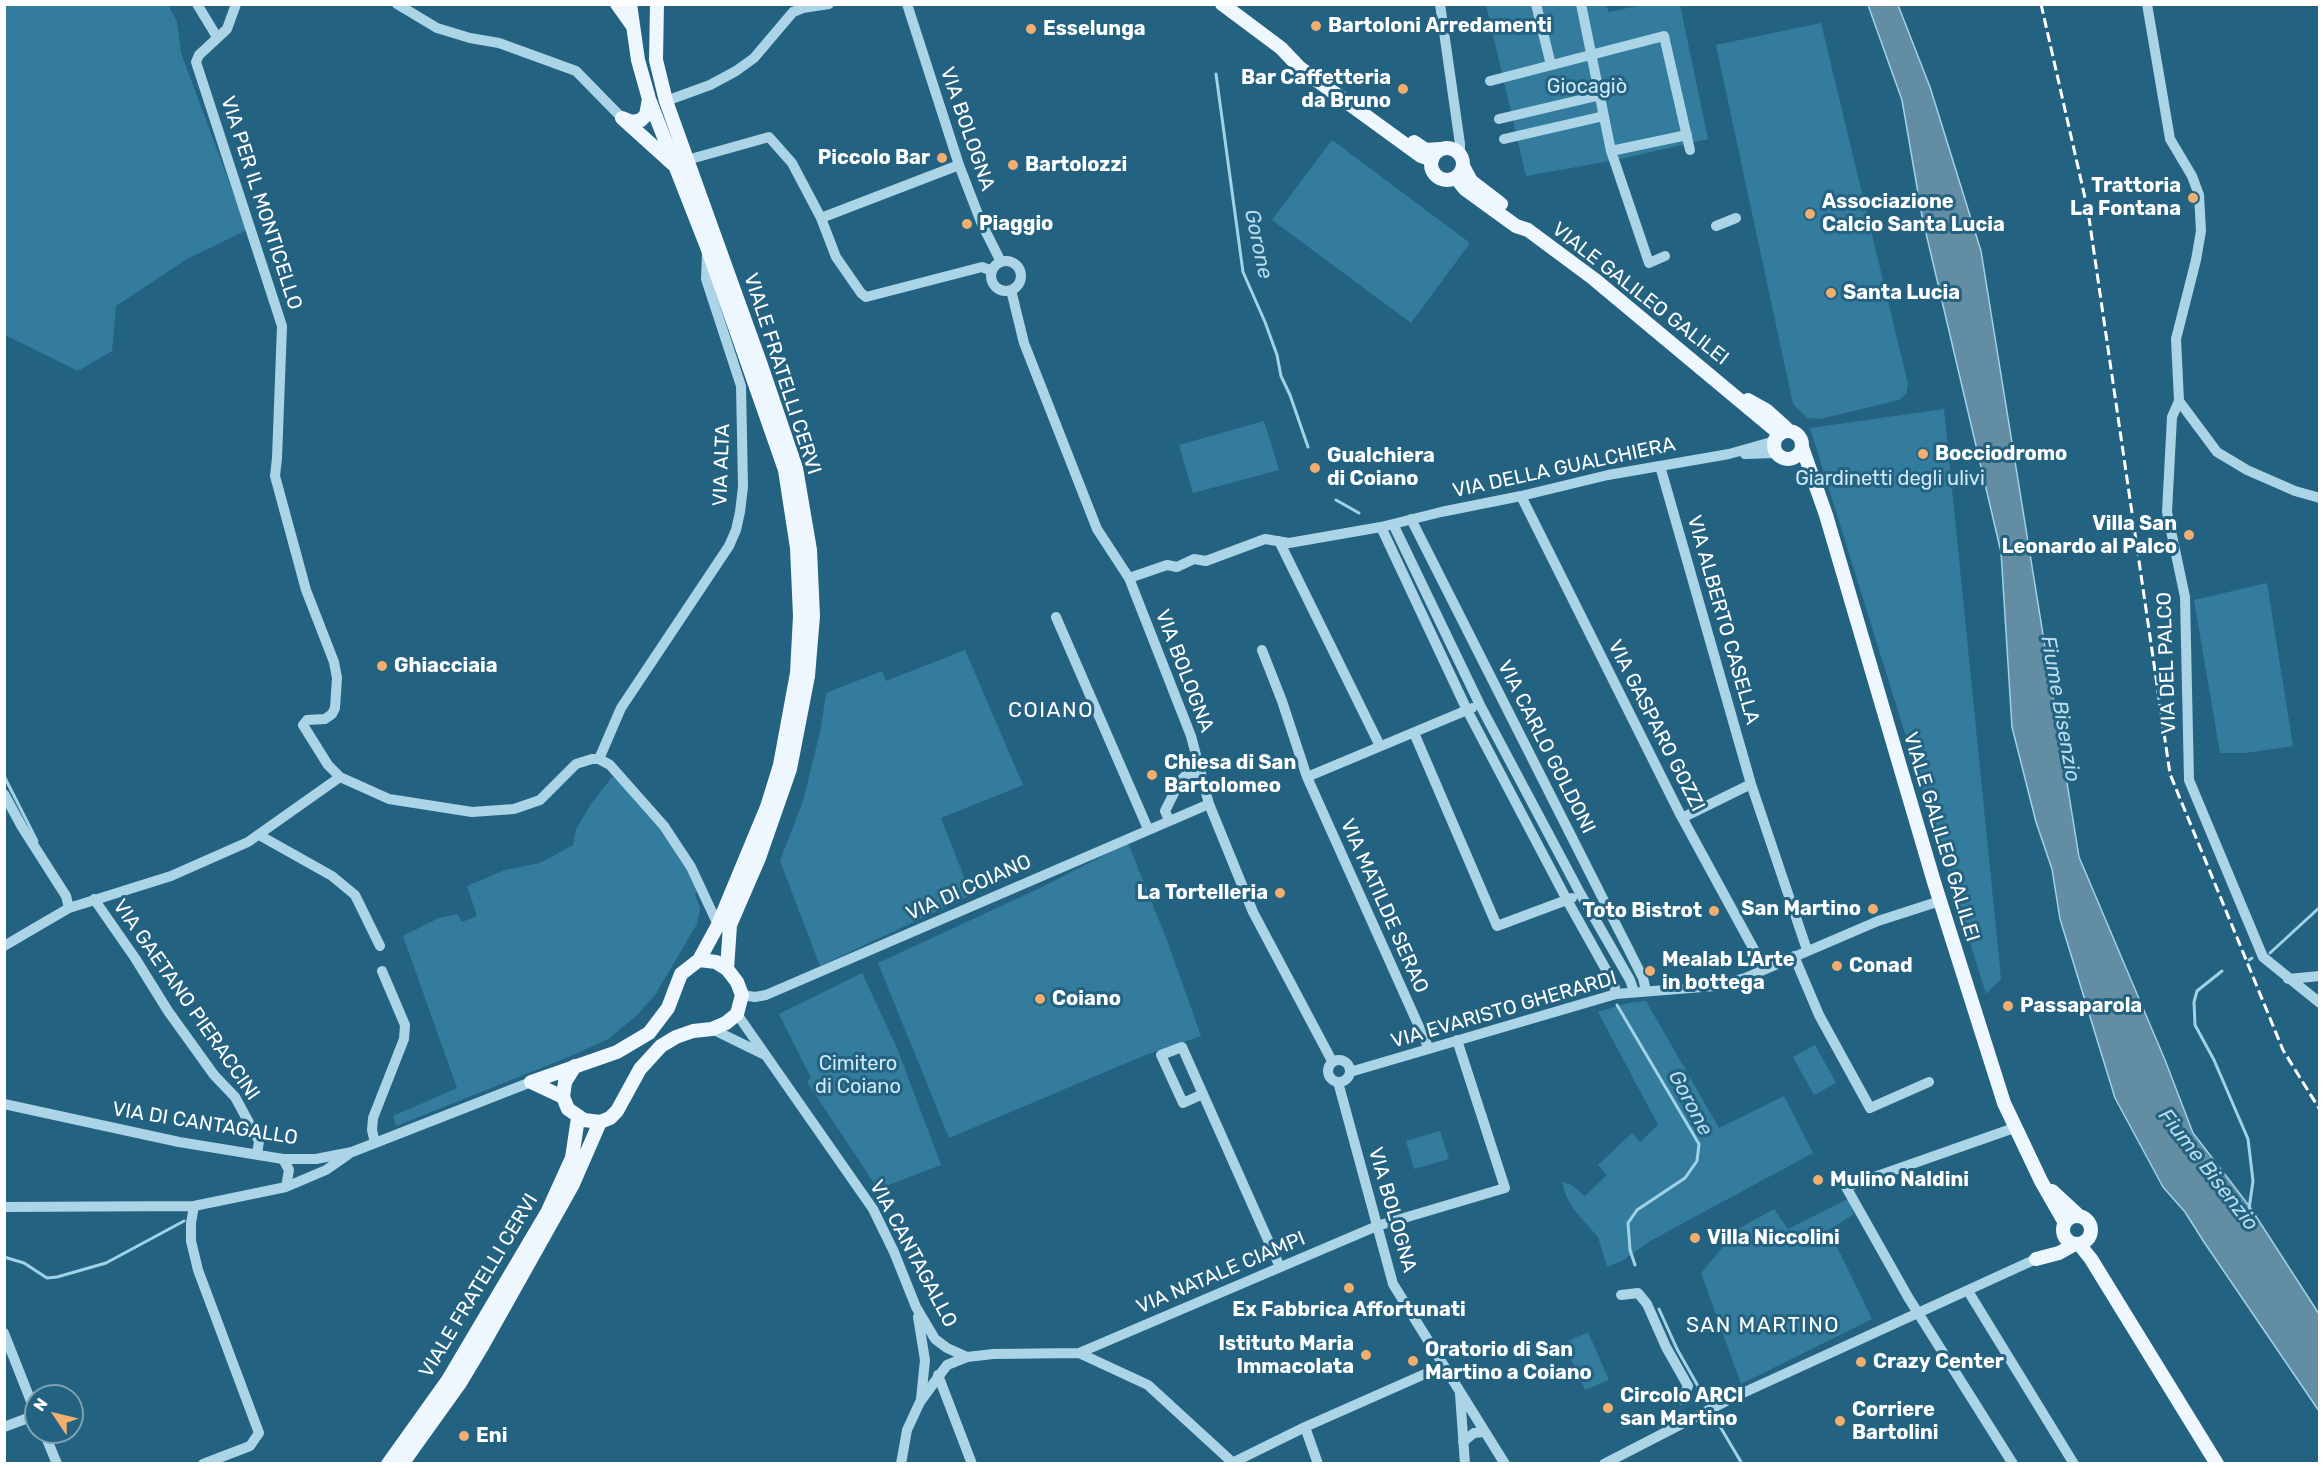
<!DOCTYPE html>
<meta charset="utf-8">
<style>
body{margin:0}
#map{position:relative;width:2324px;height:1468px;overflow:hidden;background:#246281;font-family:Rubik,sans-serif}
canvas{display:block}
.frame{position:absolute;inset:0;border:6px solid #fff;pointer-events:none}
.north{position:absolute;left:24px;top:1384px;width:60px;height:60px;box-sizing:border-box;background:#246281;border:2px solid #7ca1b3;border-radius:50%;rotate:305deg;font-size:16px;font-weight:700;line-height:24px;text-align:center;color:#fff}
.north::after{content:'';display:block;margin:auto;width:21px;height:27px;background:#f1ae6f;clip-path:polygon(50% 0,100% 100%,50% 72%,0 100%)}
</style>
<div id="map">
<canvas width="2324" height="1468"></canvas>
<div class="frame"></div>
<div class="north">N</div>
</div>
<script>
const ctx = document.querySelector('canvas').getContext('2d');
ctx.lineJoin = 'round';
function fillPath(path, color) { ctx.fillStyle = color; ctx.fill(path, 'evenodd'); }
const shape = rows => new Path2D(rows.map(r => 'M' + r).join(''));
function strokePath(path, color, width, dash) { ctx.strokeStyle = color; ctx.lineWidth = width; ctx.lineCap = dash ? 'butt' : 'round'; ctx.setLineDash(dash || []); ctx.stroke(path); }
function label(font, color, halo, rows, align = 'center') {
  ctx.font = font + ' Rubik,sans-serif'; ctx.lineWidth = 6; ctx.setLineDash([]); ctx.textBaseline = 'middle'; ctx.strokeStyle = halo; ctx.fillStyle = color; for (const [text, x, y, turn = 0] of rows) {
    ctx.save(); ctx.translate(x, y); ctx.rotate((+turn || 0) * Math.PI / 180); ctx.textAlign = isNaN(turn) ? turn : align; if (halo) ctx.strokeText(text, 0, 0); ctx.fillText(text, 0, 0); ctx.restore();
  }
}
fillPath(shape([
 [4,5,168,5,177,22,181,53,247,230,187,259,116,306,112,351,78,371,5,335],
 [1486,5,1606,5,1609,12,1642,5,1680,5,1708,139,1616,160,1526,176],
 [1821,23,1908,384,1906,394,1899,400,1820,419,1807,418,1793,404,1716,45],
 [1332,140,1470,243,1411,323,1272,220],
 [1944,409,2001,979,1986,994,1810,428],
 [1264,421,1279,470,1193,493,1179,445],
 [2267,583,2293,746,2245,753,2220,753,2194,600],
 [965,650,1023,785,941,818,971,895,820,966,780,861,803,801,821,728,826,693,882,671,886,681],
 [612,777,616,777,666,834,688,870,697,892,695,894,700,908,697,924,655,995,636,1016,608,1039,571,1056,396,1126,393,1116,457,1088,403,936,439,918,457,914,462,922,477,916,467,886,505,870,540,863,573,845,576,829,591,804],
 [1128,843,1168,943,1201,1036,1143,1056,949,1138,878,963,1040,888],
 [862,973,897,1048,941,1165,878,1189,807,1082,811,1078,779,1014],
 [1646,1001,1719,1128,1784,1096,1813,1153,1650,1241,1622,1261,1607,1267,1598,1237,1575,1211,1566,1196,1562,1182,1570,1184,1585,1196,1607,1175,1598,1165,1632,1133,1640,1142,1658,1125,1598,1012,1628,1003],
 [1815,1045,1836,1083,1814,1095,1793,1057],
 [1440,1131,1449,1159,1414,1169,1406,1141],
 [1848,1199,1854,1214,1829,1230,1872,1319,1741,1384,1701,1273,1738,1229,1774,1209,1788,1229],
 [1588,1332,1609,1380,1585,1390,1564,1343]
]), '#347c9d');
const water = shape([
 [1868,5,1898,5,1930,87,1981,251,2079,857,2165,1060,2193,1133,2250,1207,2319,1314,2319,1411,2204,1242,2185,1212,2163,1187,2115,1098,2060,919,2052,869,2036,822,2012,727,2001,552,1922,216,1902,100,1868,5]
]);
fillPath(water, '#628da2');
strokePath(water, '#a0d2e8', 1.5);
strokePath(shape([
 [1216,74,1243,272,1265,322,1277,355,1281,376,1290,395,1308,447],
 [1336,500,1359,513],
 [4,776,37,841],
 [2270,953,2320,907],
 [2249,960,2252,958],
 [2222,971,2197,991,2194,1002,2195,1025,2214,1060,2248,1139,2253,1181,2249,1209],
 [1617,1005,1699,1144,1697,1161,1685,1178,1637,1210,1628,1223,1630,1250,1635,1265],
 [4,1257,24,1263,47,1278,57,1277,106,1263,184,1221],
 [1659,1309,1677,1349,1703,1395],
 [1715,1418,1741,1462]
]), '#a0d2e8', 3);
strokePath(shape([
 [197,4,217,37],
 [236,4,227,29,199,55,196,62,282,326,277,458,275,476,306,590,334,662,337,678,335,708,332,714,325,719,307,720,303,725,328,765,340,777],
 [397,4,437,28,470,38,499,43,576,71,622,118],
 [907,4,959,165,981,222,1001,262],
 [1440,4,1460,144,1460,154],
 [1536,4,1551,65],
 [1581,4,1611,151,1649,263,1665,256],
 [2147,4,2170,139,2192,176,2199,195,2201,231,2196,260,2176,339,2179,401],
 [1490,81,1664,36,1690,150],
 [666,101,710,85,736,71,754,58,793,12,803,8,829,4],
 [1499,119,1601,95],
 [1504,139,1604,116],
 [1611,151,1687,135],
 [687,160,769,137,792,163,821,218,836,257,861,293,866,297,982,267,992,271],
 [821,218,959,165],
 [1716,226,1736,218],
 '991 276a15 15 0 1 1 30 0a15 15 0 1 1-30 0Z',
 [1011,290,1024,343,1097,529,1129,578,1191,736,1209,804,1253,912,1332,1061],
 [1745,454,1776,453],
 [1660,466,1751,784,1807,950],
 [1521,496,1679,812,1764,968],
 [2320,498,2295,491,2247,470,2217,452,2179,401,2172,417,2167,512,2185,597,2189,780,2263,957,2320,1003],
 [1411,519,1643,978,1646,991],
 [1393,524,1480,705,1580,893,1630,980,1634,992],
 [1381,527,1467,710,1567,900,1614,984,1616,994],
 [1279,541,1380,746],
 [1129,578,1167,565,1177,567,1194,559,1206,561,1265,539,1289,543,1381,527,1441,512,1521,496,1608,475,1729,454,1775,441],
 [1056,617,1148,829],
 [1262,650,1282,701,1307,777],
 [1414,733,1497,926,1572,898],
 [599,759,621,708,729,546,736,530,740,512,743,487,741,386,706,279,707,253],
 [4,794,22,827,66,896,69,908],
 [1682,818,1751,784],
 [1169,820,1165,811,1180,781,1185,776,1201,772],
 [259,835,332,876,355,895,380,946],
 [94,899,135,958,168,1011,214,1075,235,1097,259,1141,257,1154],
 [4,946,69,908,171,876,248,842,340,777,389,799,472,812,514,809,540,800,576,764,592,759,599,759,610,765,664,826,691,867,718,925],
 [1794,956,1819,1015,1870,1108,1929,1082],
 [2288,979,2320,976],
 [742,995,755,997,766,995,1209,804],
 [737,1014,873,1209,894,1252,916,1307,935,1339,947,1348,967,1357,993,1354,1079,1353,1148,1385,1232,1462],
 [712,1029,765,1055],
 [1429,1049,1307,777,1472,708],
 '1328 1071a11 11 0 1 1 22 0a11 11 0 1 1-22 0Z',
 [1350,1072,1616,994,1715,986,1745,978,1878,921,1940,901],
 [1338,1082,1393,1284,1505,1464],
 [1203,1094,1183,1103,1161,1055,1182,1047,1280,1267],
 [4,1104,179,1142,283,1159,316,1159,352,1152,531,1082],
 [375,1143,372,1130,373,1118,404,1039,405,1025,382,971],
 [283,1159,289,1170,286,1187],
 [194,1206,191,1223,191,1241,198,1270,259,1433,250,1446,203,1464],
 [4,1207,194,1206,286,1187,326,1170,349,1154],
 [1968,1291,2074,1464],
 [1621,1295,1638,1293,1647,1304,1666,1347,1688,1386,1682,1400],
 [918,1317,925,1360,921,1399],
 [4,1333,36,1414],
 [1079,1353,1377,1226,1505,1188,1457,1040],
 [938,1375,972,1464],
 [1460,1394,1465,1464],
 [4,1427,36,1415],
 [1305,1427,1318,1464],
 [44,1432,57,1464],
 [1463,1442,1474,1433,1484,1432],
 [901,1464,907,1430,920,1402,947,1365,967,1357],
 [1230,1464,1305,1427,1443,1366],
 [1604,1464,1734,1397,2036,1259],
 [2013,1464,1908,1297,1846,1187,2014,1128]
]), '#abd4e7', 10);
strokePath(shape([
 [617,4,632,25],
 [657,4,656,60,666,101,761,365,796,468,810,550,813,616,808,676,790,769,759,858,730,925,727,969],
 [1222,4,1281,48,1300,68,1421,156,1432,160],
 [622,118,674,165],
 [622,118,632,122,641,120,646,115,649,99],
 [1414,142,1426,150,1440,149],
 '1431 164a16 16 0 1 1 32 0a16 16 0 1 1-32 0Z',
 [1463,166,1471,181,1501,204],
 [1456,178,1465,189,1516,226,1528,230,1594,279,1780,434],
 [1748,400,1766,410,1786,428],
 '1774 445a14 14 0 1 1 28 0a14 14 0 1 1-28 0Z',
 [1802,447,1826,515,1934,882,2004,1103,2041,1181,2065,1223],
 [575,1066,565,1082,563,1097,568,1109,584,1120,600,1122,610,1118,617,1111,640,1069,661,1046,676,1037,693,1031,712,1029,726,1023,737,1014,742,995,737,982,727,969,716,962,699,960],
 [531,1082,617,1052,649,1033,668,1008,681,974,699,960,718,925,767,807,780,765,797,673,800,616,797,548,785,470,707,247,649,99,638,60,630,4],
 [531,1082,563,1097],
 [2052,1191,2079,1216],
 '2063 1230a14 14 0 1 1 28 0a14 14 0 1 1-28 0Z',
 [2079,1244,2091,1259,2217,1464],
 [2036,1259,2059,1253,2075,1244],
 [388,1464,448,1380,548,1211,572,1158,578,1118],
 [402,1464,460,1383,481,1348,573,1184,600,1122]
]), '#edf7fd', 14);
strokePath(shape([
 [2041,4,2088,211,2170,774,2283,1050,2320,1110]
]), '#fff', 3, [10, 4.5]);
for (const [x, y, r, color] of [
 [1316,26,6,"#f1ae6f"],
 [1031,29,6,"#f1ae6f"],
 [1403,89,6,"#f1ae6f"],
 [942,158,6,"#f1ae6f"],
 [1013,165,6,"#f1ae6f"],
 [2193,198,6,"#f1ae6f"],
 [1810,214,6,"#f1ae6f"],
 [967,224,6,"#f1ae6f"],
 [1831,293,6,"#f1ae6f"],
 [1923,454,6,"#f1ae6f"],
 [1315,468,6,"#f1ae6f"],
 [2189,535,6,"#f1ae6f"],
 [382,666,6,"#f1ae6f"],
 [1152,775,6,"#f1ae6f"],
 [1280,893,6,"#f1ae6f"],
 [1873,909,6,"#f1ae6f"],
 [1714,911,6,"#f1ae6f"],
 [1837,966,6,"#f1ae6f"],
 [1650,971,6,"#f1ae6f"],
 [1040,999,6,"#f1ae6f"],
 [2008,1006,6,"#f1ae6f"],
 [1818,1180,6,"#f1ae6f"],
 [1695,1238,6,"#f1ae6f"],
 [1349,1288,6,"#f1ae6f"],
 [1366,1355,6,"#f1ae6f"],
 [1413,1361,6,"#f1ae6f"],
 [1861,1362,6,"#f1ae6f"],
 [1608,1408,6,"#f1ae6f"],
 [1840,1421,6,"#f1ae6f"],
 [464,1436,6,"#f1ae6f"]
]) { const dot = new Path2D(); dot.arc(x, y, r, 0, 2 * Math.PI); ctx.fillStyle = color; ctx.fill(dot); strokePath(dot, '#246281', 2); }
label('bold 20px', '#fff', '#246281', [
 ["Bartoloni Arredamenti",1328,26],
 ["Esselunga",1043,29],
 ["Bar Caffetteria",1391,78,"right"],
 ["da Bruno",1391,101,"right"],
 ["Piccolo Bar",930,158,"right"],
 ["Bartolozzi",1025,165],
 ["Trattoria",2181,186,"right"],
 ["La Fontana",2181,209,"right"],
 ["Associazione",1822,202],
 ["Calcio Santa Lucia",1822,225],
 ["Piaggio",979,224],
 ["Santa Lucia",1843,293],
 ["Bocciodromo",1935,454],
 ["Gualchiera",1327,456],
 ["di Coiano",1327,479],
 ["Villa San",2177,524,"right"],
 ["Leonardo al Palco",2177,547,"right"],
 ["Ghiacciaia",394,666],
 ["Chiesa di San",1164,763],
 ["Bartolomeo",1164,786],
 ["La Tortelleria",1268,893,"right"],
 ["San Martino",1861,909,"right"],
 ["Toto Bistrot",1702,911,"right"],
 ["Mealab L'Arte",1662,960],
 ["in bottega",1662,983],
 ["Conad",1849,966],
 ["Coiano",1052,999],
 ["Passaparola",2020,1006],
 ["Mulino Naldini",1830,1180],
 ["Villa Niccolini",1707,1238],
 ["Ex Fabbrica Affortunati",1349,1310,"center"],
 ["Istituto Maria",1354,1344,"right"],
 ["Immacolata",1354,1367,"right"],
 ["Oratorio di San",1425,1350],
 ["Martino a Coiano",1425,1373],
 ["Crazy Center",1873,1362],
 ["Circolo ARCI",1620,1396],
 ["san Martino",1620,1419],
 ["Corriere",1852,1410],
 ["Bartolini",1852,1433],
 ["Eni",476,1436]
], 'left');
label('20px', '#cfe9f6', '#246281', [
 ["Giocagiò",1587,87],
 ["Giardinetti degli ulivi",1890,479],
 ["Cimitero",858,1064],
 ["di Coiano",858,1087]
]);
label('20px', '#fff', '#246281', [
 ["VIA BOLOGNA",967,129,71],
 ["VIA PER IL MONTICELLO",261,203,72],
 ["VIALE GALILEO GALILEI",1640,294,38],
 ["VIALE FRATELLI CERVI",782,374,72],
 ["VIA ALTA",722,465,-88],
 ["VIA DELLA GUALCHIERA",1564,468,-12],
 ["VIA ALBERTO CASELLA",1723,620,74],
 ["VIA DEL PALCO",2167,663,-92],
 ["VIA BOLOGNA",1184,671,69],
 ["VIA GASPARO GOZZI",1656,726,63],
 ["VIA CARLO GOLDONI",1546,747,63],
 ["VIALE GALILEO GALILEI",1941,837,73],
 ["VIA DI COIANO",969,888,-24],
 ["VIA MATILDE SERAO",1384,906,66],
 ["VIA GAETANO PIERACCINI",186,1000,55],
 ["VIA EVARISTO GHERARDI",1504,1010,-16],
 ["VIA DI CANTAGALLO",205,1124,9],
 ["VIA BOLOGNA",1392,1210,74],
 ["VIA CANTAGALLO",913,1254,62],
 ["VIA NATALE CIAMPI",1221,1273,-23],
 ["VIALE FRATELLI CERVI",479,1286,-59]
]);
label('italic 21px', '#b7ddef', '#246281', [
 ["Gorone",1258,244,78],
 ["Fiume Bisenzio",2060,709,80],
 ["Gorone",1690,1103,62],
 ["Fiume Bisenzio",2208,1170,52]
]);
ctx.letterSpacing = '1.5px';
label('21px', '#fff', '#246281', [
 ["COIANO",1051,711],
 ["SAN MARTINO",1763,1326]
]);
ctx.letterSpacing = '0px';
</script>
